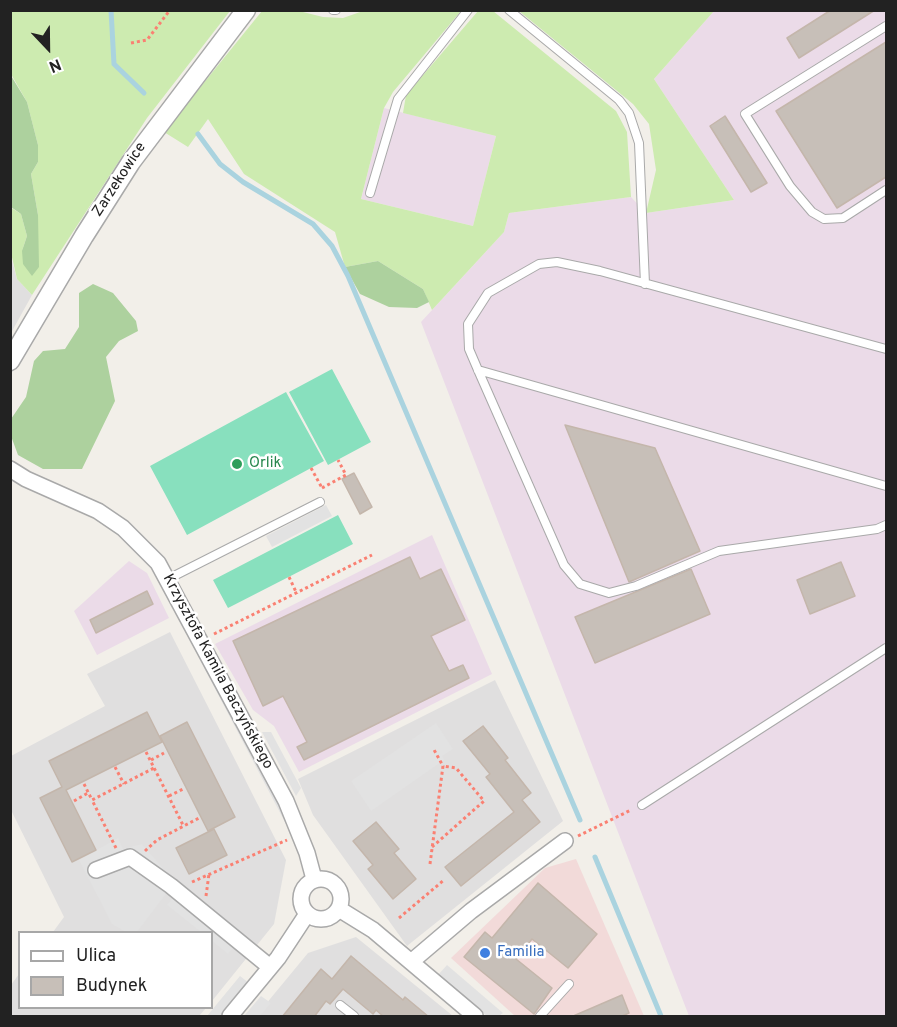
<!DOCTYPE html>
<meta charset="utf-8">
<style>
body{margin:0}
#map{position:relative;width:897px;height:1027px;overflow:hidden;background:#f2efe9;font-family:Overpass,sans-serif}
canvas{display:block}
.frame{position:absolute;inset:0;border:12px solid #222;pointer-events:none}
.legend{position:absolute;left:18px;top:931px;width:195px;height:78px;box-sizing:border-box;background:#fff;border:2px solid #a7a7a7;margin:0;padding:8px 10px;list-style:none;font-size:18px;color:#222}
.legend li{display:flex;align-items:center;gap:12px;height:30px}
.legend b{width:30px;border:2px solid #a7a7a7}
.north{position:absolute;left:18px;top:18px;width:60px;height:60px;-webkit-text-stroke:4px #fff;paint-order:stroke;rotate:158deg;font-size:16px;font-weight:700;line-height:24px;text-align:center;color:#222}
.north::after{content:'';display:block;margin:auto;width:21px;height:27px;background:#222;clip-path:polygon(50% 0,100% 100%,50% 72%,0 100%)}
</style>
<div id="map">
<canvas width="897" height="1027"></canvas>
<div class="frame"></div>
<ul class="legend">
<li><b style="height:8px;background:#fff"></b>Ulica</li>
<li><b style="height:16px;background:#c7bfb8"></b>Budynek</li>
</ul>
<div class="north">N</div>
</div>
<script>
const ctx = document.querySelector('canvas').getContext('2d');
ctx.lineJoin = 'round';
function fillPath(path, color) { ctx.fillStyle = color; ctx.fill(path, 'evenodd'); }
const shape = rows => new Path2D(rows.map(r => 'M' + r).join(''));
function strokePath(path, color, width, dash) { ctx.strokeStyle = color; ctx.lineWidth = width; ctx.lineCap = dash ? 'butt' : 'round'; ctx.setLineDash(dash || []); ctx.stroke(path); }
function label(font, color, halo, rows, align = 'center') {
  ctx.font = font + ' Overpass,sans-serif'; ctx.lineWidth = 5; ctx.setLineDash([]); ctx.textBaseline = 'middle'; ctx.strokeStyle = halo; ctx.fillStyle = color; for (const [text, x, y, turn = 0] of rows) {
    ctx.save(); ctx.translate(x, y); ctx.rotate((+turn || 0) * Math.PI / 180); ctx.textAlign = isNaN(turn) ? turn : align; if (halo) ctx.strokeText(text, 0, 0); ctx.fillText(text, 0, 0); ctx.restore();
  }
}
fillPath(shape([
 [10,253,17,279,32,295,11,333],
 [170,632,286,860,274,924,212,1001,212,932,53,932,64,917,11,810,11,756,105,706,87,674],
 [495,680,563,821,407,946,313,815,298,779],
 [356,937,453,1016,256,1016,308,953],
 [19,974,20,1008,206,1008,199,1016,11,1016,11,985]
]), '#e0dfdf');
fillPath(shape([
 [576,859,644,1016,515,1016,451,958,545,868]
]), '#f2dad9');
fillPath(shape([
 [714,11,886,11,886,1016,689,1016,421,322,504,232,509,213,631,197,646,213,734,200,654,79],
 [384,108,496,136,473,226,361,199],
 [432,535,492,674,299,772,274,726,253,710,215,644],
 [129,561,147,573,169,618,97,655,74,611]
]), '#ebdbe8');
fillPath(shape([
 [11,11,230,11,147,118,32,295,17,279,11,253,10,207,21,214,27,236,22,251,38,215,31,174,38,162,38,145,27,102,11,74],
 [262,11,299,11,323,17,343,18,363,11,461,11,393,92,384,108,361,199,473,226,496,136,403,113,406,95,478,11,493,11,616,111,627,132,631,197,509,213,504,232,432,310,423,289,378,261,345,267,335,232,244,174,208,119,188,147,164,132],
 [519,11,714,11,654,79,734,200,646,213,656,170,649,124,633,104]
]), '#cdebb0');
fillPath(shape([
 [10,74,27,102,38,145,38,162,31,174,38,215,39,267,32,276,23,264,22,251,27,236,21,214,11,207],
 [378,261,423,289,429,302,417,308,389,307,360,294,345,267],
 [93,284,113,293,136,321,138,331,119,341,106,357,115,401,82,469,43,469,18,455,11,436,11,419,26,397,34,361,43,351,65,349,79,327,79,293]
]), '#add19e');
fillPath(shape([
 [332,369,371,442,328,465,289,392],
 [286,392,324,461,187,535,150,466],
 [338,515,353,544,228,608,213,580]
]), '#88e0be');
fillPath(shape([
 [326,505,332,516,272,547,266,536],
 [204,656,292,824,287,826,200,660],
 [436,723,453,749,442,756,444,760,371,811,351,781],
 [262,732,271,732,301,788,296,796],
 [118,838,123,849,142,844,175,882,137,932,126,932,112,924,79,860],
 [174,896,236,945,228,954,212,941,212,932,201,932,167,905],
 [447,965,503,1013,499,1016,487,1016,438,975],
 [240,976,249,983,222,1016,207,1016],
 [261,996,271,1003,260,1016,244,1016]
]), '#e2e2e2');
strokePath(shape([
 [111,10,114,64,144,93],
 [198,134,220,164,243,182,313,224,332,246,348,276,580,820],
 [595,857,661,1016]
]), '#aad3df', 5);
const building = shape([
 [831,10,875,10,799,58,787,38,831,10],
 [886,42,886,177,837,208,776,111,886,42],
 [725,116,767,183,751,192,710,126,725,116],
 [565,425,655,448,700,551,629,582,565,425],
 [354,473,372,507,360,514,342,479,354,473],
 [410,557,420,579,441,569,465,620,431,636,449,671,463,665,469,678,304,760,297,747,307,742,283,696,263,706,233,641,410,557],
 [841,562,855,596,810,614,797,580,841,562],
 [691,569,710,614,595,663,575,617,691,569],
 [147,591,153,604,96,633,90,620,147,591],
 [147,712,162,742,66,790,96,850,72,862,40,798,62,787,49,761,147,712],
 [187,722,235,817,208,831,160,736,187,722],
 [483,726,508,758,505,760,531,793,522,800,540,822,461,886,445,867,514,812,486,777,490,774,463,741,483,726],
 [376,822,399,849,394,853,416,879,393,899,368,869,373,865,353,841,376,822],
 [214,829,227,855,189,874,176,848,214,829],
 [538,883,597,934,568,968,532,939,516,959,552,988,534,1014,464,957,485,932,492,938,538,883],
 [351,956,403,1000,405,997,429,1017,384,1017,376,1010,373,1014,343,989,330,1004,326,1001,314,1017,282,1017,321,969,332,979,351,956],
 [622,995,629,1013,620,1017,571,1017,622,995]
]);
fillPath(building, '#c7bfb8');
strokePath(building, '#c4b6ab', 1.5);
const service = shape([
 [333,10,336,10],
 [509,10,619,100,629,113,639,143,645,284],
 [886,26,745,114,790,186,812,212,824,219,843,218,886,190],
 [370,193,398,99,468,10],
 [886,349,600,271,557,262,539,264,488,293,468,324,469,349,478,370,564,565,580,584,609,593,636,586,719,551,877,529,886,525],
 [478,370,886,486],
 [168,579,320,502],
 [642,805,886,648],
 [340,1005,354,1016],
 [540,1016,569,984]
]);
const minor = shape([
 [10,469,26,479,98,511,123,528,158,563,286,801,307,853,314,879],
 [96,870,130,857,171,886,270,967],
 '301 899a20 20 0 1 1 40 0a20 20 0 1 1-40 0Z',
 [339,909,373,930,475,1016],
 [411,962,471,911,565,841],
 [230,1016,278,958,307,914]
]);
const tertiary = shape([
 [10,361,84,236,131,162,246,10]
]);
strokePath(service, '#a9a9a9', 10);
strokePath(minor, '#a9a9a9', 18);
strokePath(tertiary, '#a9a9a9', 21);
strokePath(shape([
 [131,43,147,40,170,10],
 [311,468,322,488],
 [322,488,346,475,338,460],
 [289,577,297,594],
 [214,634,372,555],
 [146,752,183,825],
 [151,760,164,753],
 [115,767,124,784],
 [84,784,92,800],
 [169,796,183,789],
 [74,801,88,793],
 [578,836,631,810],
 [432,847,484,801,456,768,443,766],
 [116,848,92,800,154,768],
 [145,851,157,840,199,818],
 [430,864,443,766,433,748],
 [192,882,287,840],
 [206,896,209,874],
 [399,918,444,880]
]), '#fa8072', 3, [3, 3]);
strokePath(service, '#fff', 8);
strokePath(minor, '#fff', 15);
strokePath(tertiary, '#fff', 18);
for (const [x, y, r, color] of [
 [237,464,6,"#2e9e5b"],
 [485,953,6,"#3f7fe0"]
]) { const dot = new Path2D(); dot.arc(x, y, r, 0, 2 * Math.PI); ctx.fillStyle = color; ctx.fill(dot); strokePath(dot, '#fff', 2); }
label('15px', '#222', '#fff', [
 ["Zarzekowice",120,180,-57],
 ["Krzysztofa Kamila Baczyńskiego",217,672,62]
]);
label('15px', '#27864d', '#fff', [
 ["Orlik",249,464]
], 'left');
label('15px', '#366cbe', '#fff', [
 ["Familia",497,953]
], 'left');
</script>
